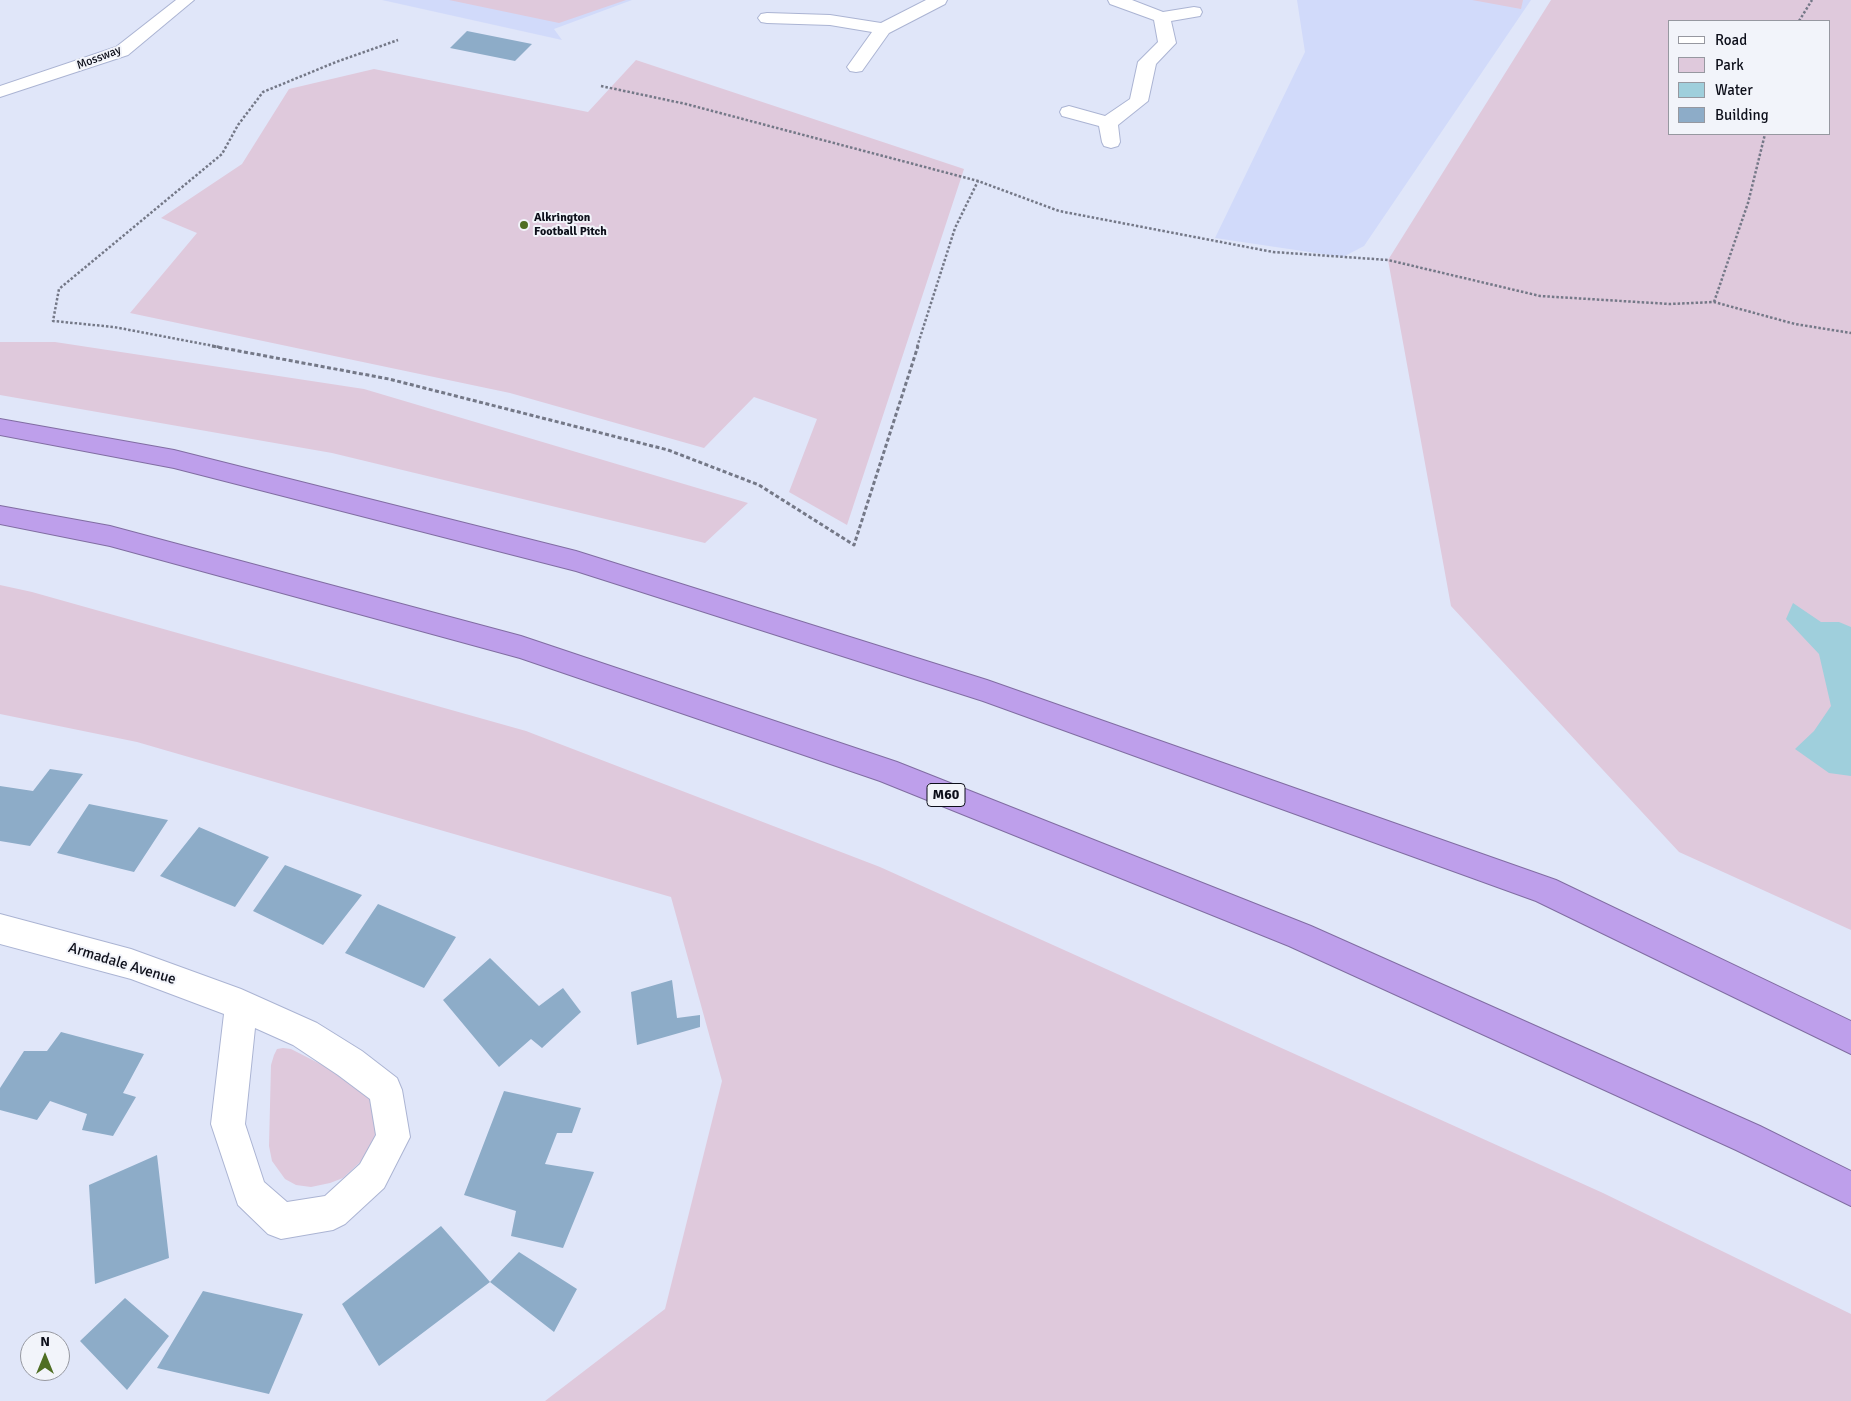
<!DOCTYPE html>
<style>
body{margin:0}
#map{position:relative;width:1851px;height:1401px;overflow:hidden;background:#e0e6f9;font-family:Signika,sans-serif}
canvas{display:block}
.legend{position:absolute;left:1668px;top:20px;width:162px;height:115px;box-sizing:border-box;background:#f2f4fa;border:1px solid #9698a0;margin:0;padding:6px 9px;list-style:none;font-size:15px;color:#0d0f1a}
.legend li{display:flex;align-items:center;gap:10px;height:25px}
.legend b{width:25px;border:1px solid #9698a0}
.north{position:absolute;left:20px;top:1331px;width:50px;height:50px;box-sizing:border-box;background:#f2f4fa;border:1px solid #9698a0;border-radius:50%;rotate:0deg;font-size:14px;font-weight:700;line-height:20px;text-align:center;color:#0d0f1a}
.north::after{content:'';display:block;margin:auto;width:18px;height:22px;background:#4f6e23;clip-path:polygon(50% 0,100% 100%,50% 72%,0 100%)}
</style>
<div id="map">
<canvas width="1851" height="1401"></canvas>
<ul class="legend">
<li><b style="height:6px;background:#fff"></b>Road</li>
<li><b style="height:14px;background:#dfc9dc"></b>Park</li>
<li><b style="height:14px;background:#9fcfdc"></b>Water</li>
<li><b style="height:14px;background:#8dacc8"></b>Building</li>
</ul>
<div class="north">N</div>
</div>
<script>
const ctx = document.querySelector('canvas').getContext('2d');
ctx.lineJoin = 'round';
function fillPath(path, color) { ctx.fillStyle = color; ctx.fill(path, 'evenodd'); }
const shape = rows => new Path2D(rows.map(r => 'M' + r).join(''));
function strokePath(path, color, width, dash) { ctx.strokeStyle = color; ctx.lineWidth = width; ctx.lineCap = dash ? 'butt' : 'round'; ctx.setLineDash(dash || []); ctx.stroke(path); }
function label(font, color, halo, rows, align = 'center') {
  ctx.font = font + ' Signika,sans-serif'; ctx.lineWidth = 4; ctx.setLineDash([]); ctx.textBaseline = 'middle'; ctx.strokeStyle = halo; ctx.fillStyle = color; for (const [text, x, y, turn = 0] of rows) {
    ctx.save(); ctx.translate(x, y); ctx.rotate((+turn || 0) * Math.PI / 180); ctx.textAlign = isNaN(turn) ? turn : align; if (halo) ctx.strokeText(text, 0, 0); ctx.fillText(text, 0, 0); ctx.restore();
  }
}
fillPath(shape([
 [382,0,632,0,554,29,562,40],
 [1297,0,1531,0,1364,246,1343,257,1215,238,1305,52]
]), '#d1dafa');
fillPath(shape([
 [449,0,626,0,559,23],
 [1472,0,1523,0,1521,9],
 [1551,0,1851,0,1851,930,1679,852,1451,606,1388,260],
 [1670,21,1830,21,1830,134,1670,134],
 [636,60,964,169,847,525,789,492,817,419,754,397,704,448,510,393,130,313,197,233,161,218,242,164,289,89,374,69,588,112],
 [0,342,55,342,364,389,748,503,705,543,332,453,0,395],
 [0,585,32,592,526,731,880,867,1603,1193,1851,1314,1851,1401,545,1401,665,1309,722,1081,671,897,137,742,0,714],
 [283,1048,291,1049,336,1072,374,1101,377,1127,370,1153,343,1178,330,1183,311,1187,296,1185,285,1179,272,1161,269,1146,271,1065,274,1055,277,1049]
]), '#dfc9dc');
fillPath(shape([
 [1793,603,1821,622,1839,622,1851,627,1851,776,1829,773,1795,749,1814,731,1831,706,1819,654,1786,619]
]), '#9fcfdc');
fillPath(shape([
 [467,31,532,44,515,61,450,48],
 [50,769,83,774,30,846,0,841,0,786,33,791],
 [89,804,168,820,134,872,57,853],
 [199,827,269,857,235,907,160,876],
 [285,865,362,895,323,945,253,911],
 [378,904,456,937,424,988,345,953],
 [490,958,539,1006,563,988,581,1012,542,1048,531,1039,499,1067,443,1000],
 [672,980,677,1018,700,1015,700,1027,637,1045,631,992],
 [61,1032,144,1054,123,1093,136,1097,113,1136,82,1130,87,1114,50,1101,37,1120,0,1110,0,1088,24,1051,47,1051],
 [504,1091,581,1108,572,1133,557,1133,545,1164,594,1172,563,1248,511,1236,516,1211,464,1195],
 [157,1155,169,1258,95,1284,89,1185],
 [441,1226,490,1282,379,1366,342,1304],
 [519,1252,577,1289,554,1332,490,1282],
 [203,1291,303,1314,269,1394,157,1368],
 [125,1298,169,1336,127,1390,80,1341]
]), '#8dacc8');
const minor = shape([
 [176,0,194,0,128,55,0,97,0,86,116,47,176,0],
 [926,0,947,0,945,4,889,33,862,71,856,72,850,71,847,67,872,32,830,25,767,23,761,22,758,18,761,14,767,13,830,15,881,23,926,0],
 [1108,0,1132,0,1163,12,1194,7,1200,8,1202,12,1200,16,1171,21,1176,43,1156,64,1148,101,1118,125,1120,142,1118,146,1111,148,1104,146,1102,142,1099,126,1062,116,1060,112,1062,108,1069,106,1105,116,1130,99,1138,62,1158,42,1154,20,1110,4,1108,0],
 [0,914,131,949,241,989,317,1023,362,1051,397,1078,402,1090,410,1137,384,1188,345,1224,333,1230,281,1239,268,1234,238,1205,211,1124,224,1014,131,979,0,944,0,914],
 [255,1028,293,1045,338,1075,370,1099,376,1135,360,1164,325,1196,287,1202,264,1182,245,1124,255,1028]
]);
const motorway = shape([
 [0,419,174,450,576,551,987,680,1556,880,1851,1021,1851,1054,1536,901,983,701,576,571,174,468,0,435,0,419],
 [0,506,110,526,521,636,897,762,1311,926,1760,1126,1851,1171,1851,1206,1736,1150,1289,946,880,781,520,658,110,546,0,524,0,506]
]);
strokePath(minor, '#abb4d3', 2);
strokePath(motorway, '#806da2', 2);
strokePath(shape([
 [1799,21,1812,0],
 [601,86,686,104,978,181,1059,211,1273,252,1388,260,1540,296,1670,304,1714,302,1795,324,1851,333],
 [1714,302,1748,203,1765,134],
 [219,347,114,327,53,321,59,289,222,154,238,125,263,92,336,62,398,40],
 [917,347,955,228,978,181]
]), '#747887', 2.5, [2.5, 2]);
strokePath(shape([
 [212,346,389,379,668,450,759,485,854,545,918,346]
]), '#747887', 3, [4, 2.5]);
fillPath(minor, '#fff');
fillPath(motorway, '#be9feb');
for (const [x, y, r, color] of [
 [524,225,5,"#4f6e23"]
]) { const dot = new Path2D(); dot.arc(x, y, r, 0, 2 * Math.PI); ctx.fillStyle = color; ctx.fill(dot); strokePath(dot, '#f2f4fa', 2); }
label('12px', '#0d0f1a', '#f2f4fa', [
 ["Mossway",99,58,-21]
]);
label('bold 12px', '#0d0f1a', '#f2f4fa', [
 ["Alkrington",534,218],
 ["Football Pitch",534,232]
], 'left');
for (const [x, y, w] of [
 [946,795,38]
]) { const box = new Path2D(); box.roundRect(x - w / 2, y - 11.5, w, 23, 4); ctx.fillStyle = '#f2f4fa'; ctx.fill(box); strokePath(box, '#0d0f1a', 1); }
label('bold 14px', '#0d0f1a', null, [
 ["M60",946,795]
]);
label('15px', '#0d0f1a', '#f2f4fa', [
 ["Armadale Avenue",122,964,17]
]);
</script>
